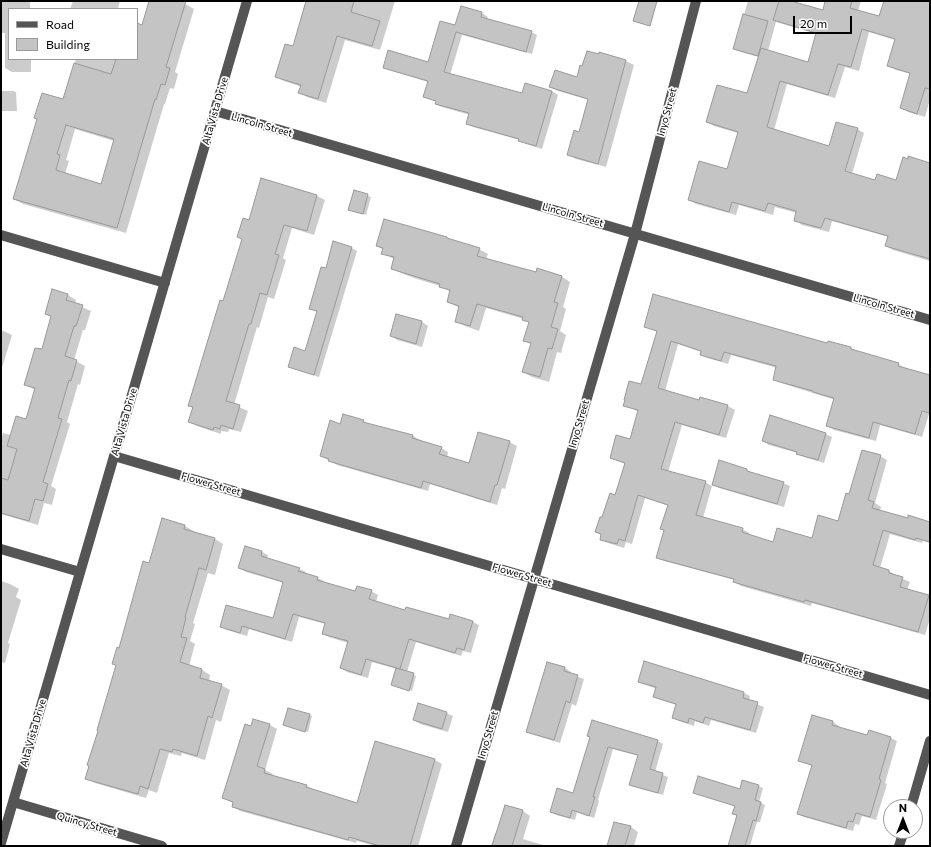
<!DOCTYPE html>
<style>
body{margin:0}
#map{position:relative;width:931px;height:847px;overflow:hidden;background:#fff;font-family:Commissioner,sans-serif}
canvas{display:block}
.frame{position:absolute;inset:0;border:2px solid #000;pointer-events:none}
.legend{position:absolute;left:8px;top:8px;width:130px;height:52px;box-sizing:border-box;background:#fff;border:1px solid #999;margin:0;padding:5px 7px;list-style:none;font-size:12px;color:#000}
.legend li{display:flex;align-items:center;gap:8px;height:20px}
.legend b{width:20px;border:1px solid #999}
.north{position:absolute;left:883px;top:799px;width:40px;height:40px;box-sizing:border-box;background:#fff;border:1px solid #999;border-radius:50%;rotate:0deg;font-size:11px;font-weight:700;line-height:16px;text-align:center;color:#000}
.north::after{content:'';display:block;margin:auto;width:14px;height:18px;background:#000;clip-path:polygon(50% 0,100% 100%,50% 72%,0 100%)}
.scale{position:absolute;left:793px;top:16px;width:59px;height:18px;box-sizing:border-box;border:2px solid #000;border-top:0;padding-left:5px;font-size:12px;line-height:14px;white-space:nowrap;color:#000;-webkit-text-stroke:3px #fff;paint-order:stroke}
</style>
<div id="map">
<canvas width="931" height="847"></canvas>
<div class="frame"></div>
<ul class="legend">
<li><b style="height:5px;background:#555"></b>Road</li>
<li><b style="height:11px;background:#c4c4c4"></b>Building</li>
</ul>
<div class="north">N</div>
<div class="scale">20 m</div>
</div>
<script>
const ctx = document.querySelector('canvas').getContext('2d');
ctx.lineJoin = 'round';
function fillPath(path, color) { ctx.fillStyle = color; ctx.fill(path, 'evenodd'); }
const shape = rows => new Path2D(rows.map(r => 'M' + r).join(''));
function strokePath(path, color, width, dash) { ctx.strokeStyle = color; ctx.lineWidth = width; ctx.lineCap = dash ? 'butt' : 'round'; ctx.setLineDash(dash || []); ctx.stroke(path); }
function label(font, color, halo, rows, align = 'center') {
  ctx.font = font + ' Commissioner,sans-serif'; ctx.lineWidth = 3.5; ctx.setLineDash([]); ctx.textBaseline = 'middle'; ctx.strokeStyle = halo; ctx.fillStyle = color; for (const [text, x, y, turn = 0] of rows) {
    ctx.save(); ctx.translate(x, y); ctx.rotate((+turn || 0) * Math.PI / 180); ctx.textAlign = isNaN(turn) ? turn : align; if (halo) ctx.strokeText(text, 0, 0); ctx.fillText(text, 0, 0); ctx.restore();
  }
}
fillPath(shape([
 [1,1,30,1,30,9,9,9,9,59,31,59,31,72,12,72,5,68,5,33,1,33],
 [73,1,120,1,118,9,70,9],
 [150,1,174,1,185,4,194,9,175,72,178,74,174,89,170,88,165,104,164,104,126,233,23,204,14,199,64,101,76,59,137,59,137,24,143,26],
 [75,129,114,141,101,185,65,174,69,161,66,160],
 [307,1,395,1,380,50,345,40,326,103,307,97,300,93,302,87,284,81,276,77,294,47],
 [748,1,788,1,823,12,831,1,861,1,858,11,880,18,885,1,923,1,930,3,930,99,925,117,908,112,901,108,911,74,896,70,888,65,896,40,869,32,859,71,845,67,835,98,787,84,774,130,830,148,857,129,864,133,852,174,875,181,897,181,930,164,930,261,893,250,886,246,889,237,832,221,829,232,802,225,795,220,797,213,775,207,773,215,739,205,736,215,696,204,689,200,728,170,738,133,714,126,707,122,748,94,759,57,741,52,734,48],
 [776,22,817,34,809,64,768,51],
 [462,7,482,13,488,17,487,19,531,32,537,35,532,54,462,35,450,75,523,95,552,91,558,95,542,149,526,144,520,140,473,127,467,124,470,115,442,107,436,104,437,102,424,96,428,82,390,70,384,67,429,63,456,26],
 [600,53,626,61,634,65,606,167,576,159,568,154,579,133,589,100,558,91,550,87,577,78,583,67,599,56],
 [1,91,13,91,16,92,17,111,1,111],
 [262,179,317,196,325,200,314,235,292,228,283,258,286,260,274,299,268,297,259,328,257,327,234,405,248,411,241,432,229,429,228,432,221,431,221,434,197,426,190,422,194,408,189,406,224,302],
 [355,191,371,197,366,215,352,211],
 [447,238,453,241,479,249,488,254,486,259,537,274,561,276,570,282,563,307,566,309,560,331,566,335,561,353,557,352,549,382,532,377,523,372,531,344,524,340,530,323,524,319,486,308,479,331,465,326,456,321,460,308,448,302,451,292,440,286,414,278,401,273,392,268,394,259,382,253,384,250,377,246],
 [334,242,352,248,357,251,319,377,294,369,289,366,306,352,317,312,310,308,326,270],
 [53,291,68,295,76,300,75,304,91,311,85,330,83,330,74,360,85,366,80,385,78,384,67,422,70,424,51,486,56,489,52,505,44,503,38,525,1,514,1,439,3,433,11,435,27,420,35,390,25,384,42,351,52,317,46,314],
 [397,315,422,322,428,326,422,347,397,340,391,336],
 [645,326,828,344,851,348,858,352,898,364,905,368,905,369,930,376,930,414,929,414,922,437,880,425,876,441,834,430,827,426,835,400,781,383,774,379,777,368,731,355,728,364,708,358,701,354,702,352,678,344,665,391,700,401,728,406,735,410,726,438,682,425,668,472,705,482,712,486,703,518,742,529,749,533,749,535,773,543,812,539,839,522,849,495,880,456,887,460,875,503,881,507,880,511,908,520,930,523,930,543,923,541,922,543,890,534,880,568,889,571,896,575,896,576,910,582,907,590,930,597,930,618,925,635,812,603,811,606,741,586,734,582,735,580,664,561,657,557,665,531,662,529,669,506,645,498,632,544,626,542,624,548,608,543,601,539,602,535,596,532,616,496,625,464,611,458,631,440,639,412,624,405,642,385,657,332],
 [1,330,12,335,1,371],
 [344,416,363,421,368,424,413,436,420,440,419,442,441,448,448,452,447,458,469,464,509,442,517,446,505,489,502,488,497,505,430,484,428,491,337,465,321,456,341,425],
 [826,434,832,437,824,463,804,457,798,453,769,445,763,441],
 [747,470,752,473,783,483,790,486,784,507,719,488,713,484],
 [185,526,193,531,193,533,215,539,223,544,215,575,208,573,193,623,195,624,190,641,195,644,189,666,202,670,210,675,209,681,221,685,230,690,221,722,216,720,205,760,182,753,181,756,169,753,157,793,149,790,146,798,95,783,86,778,117,666,113,664,120,649,149,564],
 [245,547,262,552,268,555,267,559,299,569,306,572,305,574,317,578,324,581,323,583,356,592,371,591,378,595,376,602,405,611,449,621,473,622,479,625,471,653,463,651,461,656,416,642,407,672,416,676,412,691,394,685,397,669,372,662,368,678,347,672,341,668,348,643,329,637,323,633,326,624,299,617,292,642,249,629,247,636,227,630,221,627,273,620,284,583,246,572,239,568],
 [1,581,10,584,19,589,16,597,21,600,8,643,10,644,5,663,1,662],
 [565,668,571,672,570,674,584,679,576,706,572,704,560,743,534,735,527,731],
 [639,682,744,693,750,696,749,701,764,707,756,733,711,720,709,726,695,721,694,726,679,721,673,717,677,705,661,700,654,696,657,689,646,685],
 [446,713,453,716,448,732,420,724,414,720],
 [310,715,312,716,308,732,287,726],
 [592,722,658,741,663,744,655,772,668,777,663,795,635,787,630,784,639,756,613,749,598,800,599,801,594,818,577,812,575,820,556,815,551,812,574,795,591,737],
 [833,722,839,726,838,728,868,737,869,731,891,738,897,741,885,783,887,784,876,820,862,816,859,825,855,824,853,831,804,817,798,814,812,766,799,761],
 [270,725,277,729,265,770,273,774,272,776,307,786,315,791,357,804,435,760,442,764,418,846,376,846,357,841,356,843,240,811,233,806,234,803,224,798,252,727],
 [743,781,763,788,759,802,765,805,760,822,757,822,750,846,729,846,738,816,734,814,736,806,694,793,741,790],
 [523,811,530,816,523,839,546,846,491,846,495,833,497,833],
 [631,827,638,832,634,846,608,846]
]), '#0003');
const building = shape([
 [149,1,186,1,166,67,170,68,165,85,161,84,156,100,155,99,117,228,13,199,37,119,34,118,42,93,63,99,74,63,111,74,116,59,137,59,137,23,142,25,149,1],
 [66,125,114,139,101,184,56,170,60,155,57,154,66,125],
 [306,1,354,1,351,12,380,21,372,46,337,36,318,99,298,93,301,85,275,77,285,44,293,46,306,1],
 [639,1,657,1,650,26,633,21,639,1],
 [779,1,791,1,823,10,825,1,852,1,850,8,879,16,884,1,930,1,930,89,925,88,917,114,900,108,910,73,887,66,895,39,862,29,851,67,838,64,828,95,780,81,767,127,829,146,836,122,858,128,845,171,875,180,877,174,896,180,903,157,908,159,908,156,930,163,930,259,885,246,888,236,825,218,821,228,794,221,796,211,768,203,765,211,732,202,729,212,688,200,699,161,727,169,738,132,706,122,717,85,747,93,761,48,808,62,816,33,773,20,779,1],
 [461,6,482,12,481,17,532,31,526,52,456,32,444,72,522,93,525,83,552,91,536,146,518,141,519,139,466,124,469,113,435,104,436,101,423,97,428,81,383,68,388,50,428,62,440,21,455,25,461,6],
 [743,14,768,21,758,56,733,49,743,14],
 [587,51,599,54,599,52,626,60,598,164,567,155,574,130,579,132,588,99,549,87,555,70,577,77,580,65,582,66,587,51],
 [261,178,317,195,307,231,284,225,275,254,279,255,267,295,260,293,251,324,249,324,226,401,240,405,233,429,221,425,220,429,214,427,213,430,188,422,193,407,188,406,220,300,223,301,242,239,237,237,243,218,249,220,261,178],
 [354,190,368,194,363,214,348,210,354,190],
 [384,219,447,237,447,238,480,248,477,256,536,272,537,268,562,276,554,302,558,303,551,327,558,329,552,349,548,348,540,377,522,372,531,343,523,341,529,322,522,320,523,317,477,304,470,326,455,322,459,306,447,302,450,290,439,287,440,284,391,269,394,257,381,254,383,248,376,246,384,219],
 [333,241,352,247,314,375,288,367,294,347,305,351,317,311,309,309,321,267,326,268,333,241],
 [52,289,68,294,66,300,83,305,76,326,74,326,65,356,77,360,71,381,69,380,58,418,62,419,43,482,48,484,43,501,35,499,29,521,1,513,1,478,8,480,17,449,7,446,16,416,26,419,35,388,24,385,35,348,42,349,51,316,45,314,52,289],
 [653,294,827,343,828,341,851,347,851,349,899,363,898,366,930,375,930,413,922,411,915,434,873,422,869,438,826,426,834,398,813,392,813,391,773,380,776,366,724,352,721,361,700,355,701,351,671,341,658,388,699,400,700,397,728,405,719,435,675,422,661,469,706,481,696,515,743,528,742,532,773,542,777,528,812,538,818,515,838,521,846,493,849,494,862,450,881,455,868,500,874,502,872,508,908,518,908,515,930,522,930,542,916,538,915,540,883,530,873,565,889,570,889,573,903,577,900,587,929,595,918,632,805,600,804,602,761,590,733,582,734,579,656,558,664,530,660,529,668,505,638,495,625,541,619,539,617,544,600,540,601,534,595,532,600,517,602,517,610,493,615,495,625,463,610,458,616,435,630,439,638,410,623,406,625,400,624,400,629,381,641,384,657,331,644,327,653,294],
 [396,314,422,321,416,344,390,336,396,314],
 [343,414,364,420,363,422,413,435,412,438,442,447,439,454,469,463,478,432,510,441,497,485,495,485,490,502,423,481,421,488,328,461,329,459,320,456,330,420,340,424,343,414],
 [770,415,826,433,818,460,796,454,797,452,762,441,770,415],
 [719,460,747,469,747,471,784,482,777,504,712,485,719,460],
 [162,518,185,525,184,529,215,538,206,570,199,568,185,617,186,618,181,637,187,638,180,662,202,669,200,678,222,684,212,718,208,716,197,756,173,749,172,752,160,749,148,789,140,786,138,794,85,779,89,766,87,765,98,731,97,730,116,665,112,664,117,647,119,648,143,561,149,563,162,518],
 [245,546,262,551,261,556,300,568,298,571,318,577,317,580,355,591,357,586,372,590,369,599,405,610,406,607,449,619,450,614,473,621,464,650,457,648,455,653,409,639,400,669,366,659,361,675,340,668,348,641,322,634,325,623,293,614,285,639,242,626,240,633,220,627,226,605,273,618,283,582,238,568,245,546],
 [644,661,744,692,743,698,758,702,750,730,705,717,703,723,689,718,688,723,672,718,676,704,653,697,656,687,638,682,644,661],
 [547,662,565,667,564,671,578,675,570,703,566,701,554,740,526,732,547,662],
 [396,668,414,673,409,691,391,685,396,668],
 [418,703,447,712,442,729,413,720,418,703],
 [288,708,310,714,305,732,283,725,288,708],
 [812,715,833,721,832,725,867,735,869,730,891,737,879,779,881,780,870,817,856,813,853,822,848,821,846,828,797,814,812,765,798,761,812,715],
 [253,719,270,724,257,766,265,769,264,773,307,785,306,787,357,803,375,741,435,759,410,846,380,846,349,837,348,840,232,807,233,802,222,798,245,724,251,726,253,719],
 [592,720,658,740,650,769,663,773,658,793,629,785,638,755,608,747,593,797,595,797,589,816,572,810,570,818,550,812,557,788,573,793,590,737,587,736,592,720],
 [698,776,740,789,742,780,759,785,755,800,761,802,756,821,753,820,745,846,728,846,737,815,732,814,735,806,693,793,698,776],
 [505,805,523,810,512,846,492,846,505,805],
 [614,822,631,826,625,846,607,846,614,822]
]);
fillPath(building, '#c4c4c4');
strokePath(building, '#999', 1);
strokePath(shape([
 [215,111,930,320],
 [1,235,165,283],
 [114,456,930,695],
 [1,549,80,572],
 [13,802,162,846],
 [911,807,930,741],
 [1,843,247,1],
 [456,846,635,234,696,1],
 [899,846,904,831]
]), '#555', 10);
label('10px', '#000', '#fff', [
 ["Alta Vista Drive",215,111,-74],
 ["Inyo Street",667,112,-75],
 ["Lincoln Street",262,125,16],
 ["Lincoln Street",573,215,16],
 ["Lincoln Street",884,306,16],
 ["Alta Vista Drive",124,422,-74],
 ["Inyo Street",579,424,-74],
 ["Flower Street",211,484,16],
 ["Flower Street",522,575,16],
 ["Flower Street",833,666,16],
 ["Alta Vista Drive",33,733,-74],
 ["Inyo Street",488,735,-74],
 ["Quincy Street",87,824,16]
]);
</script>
